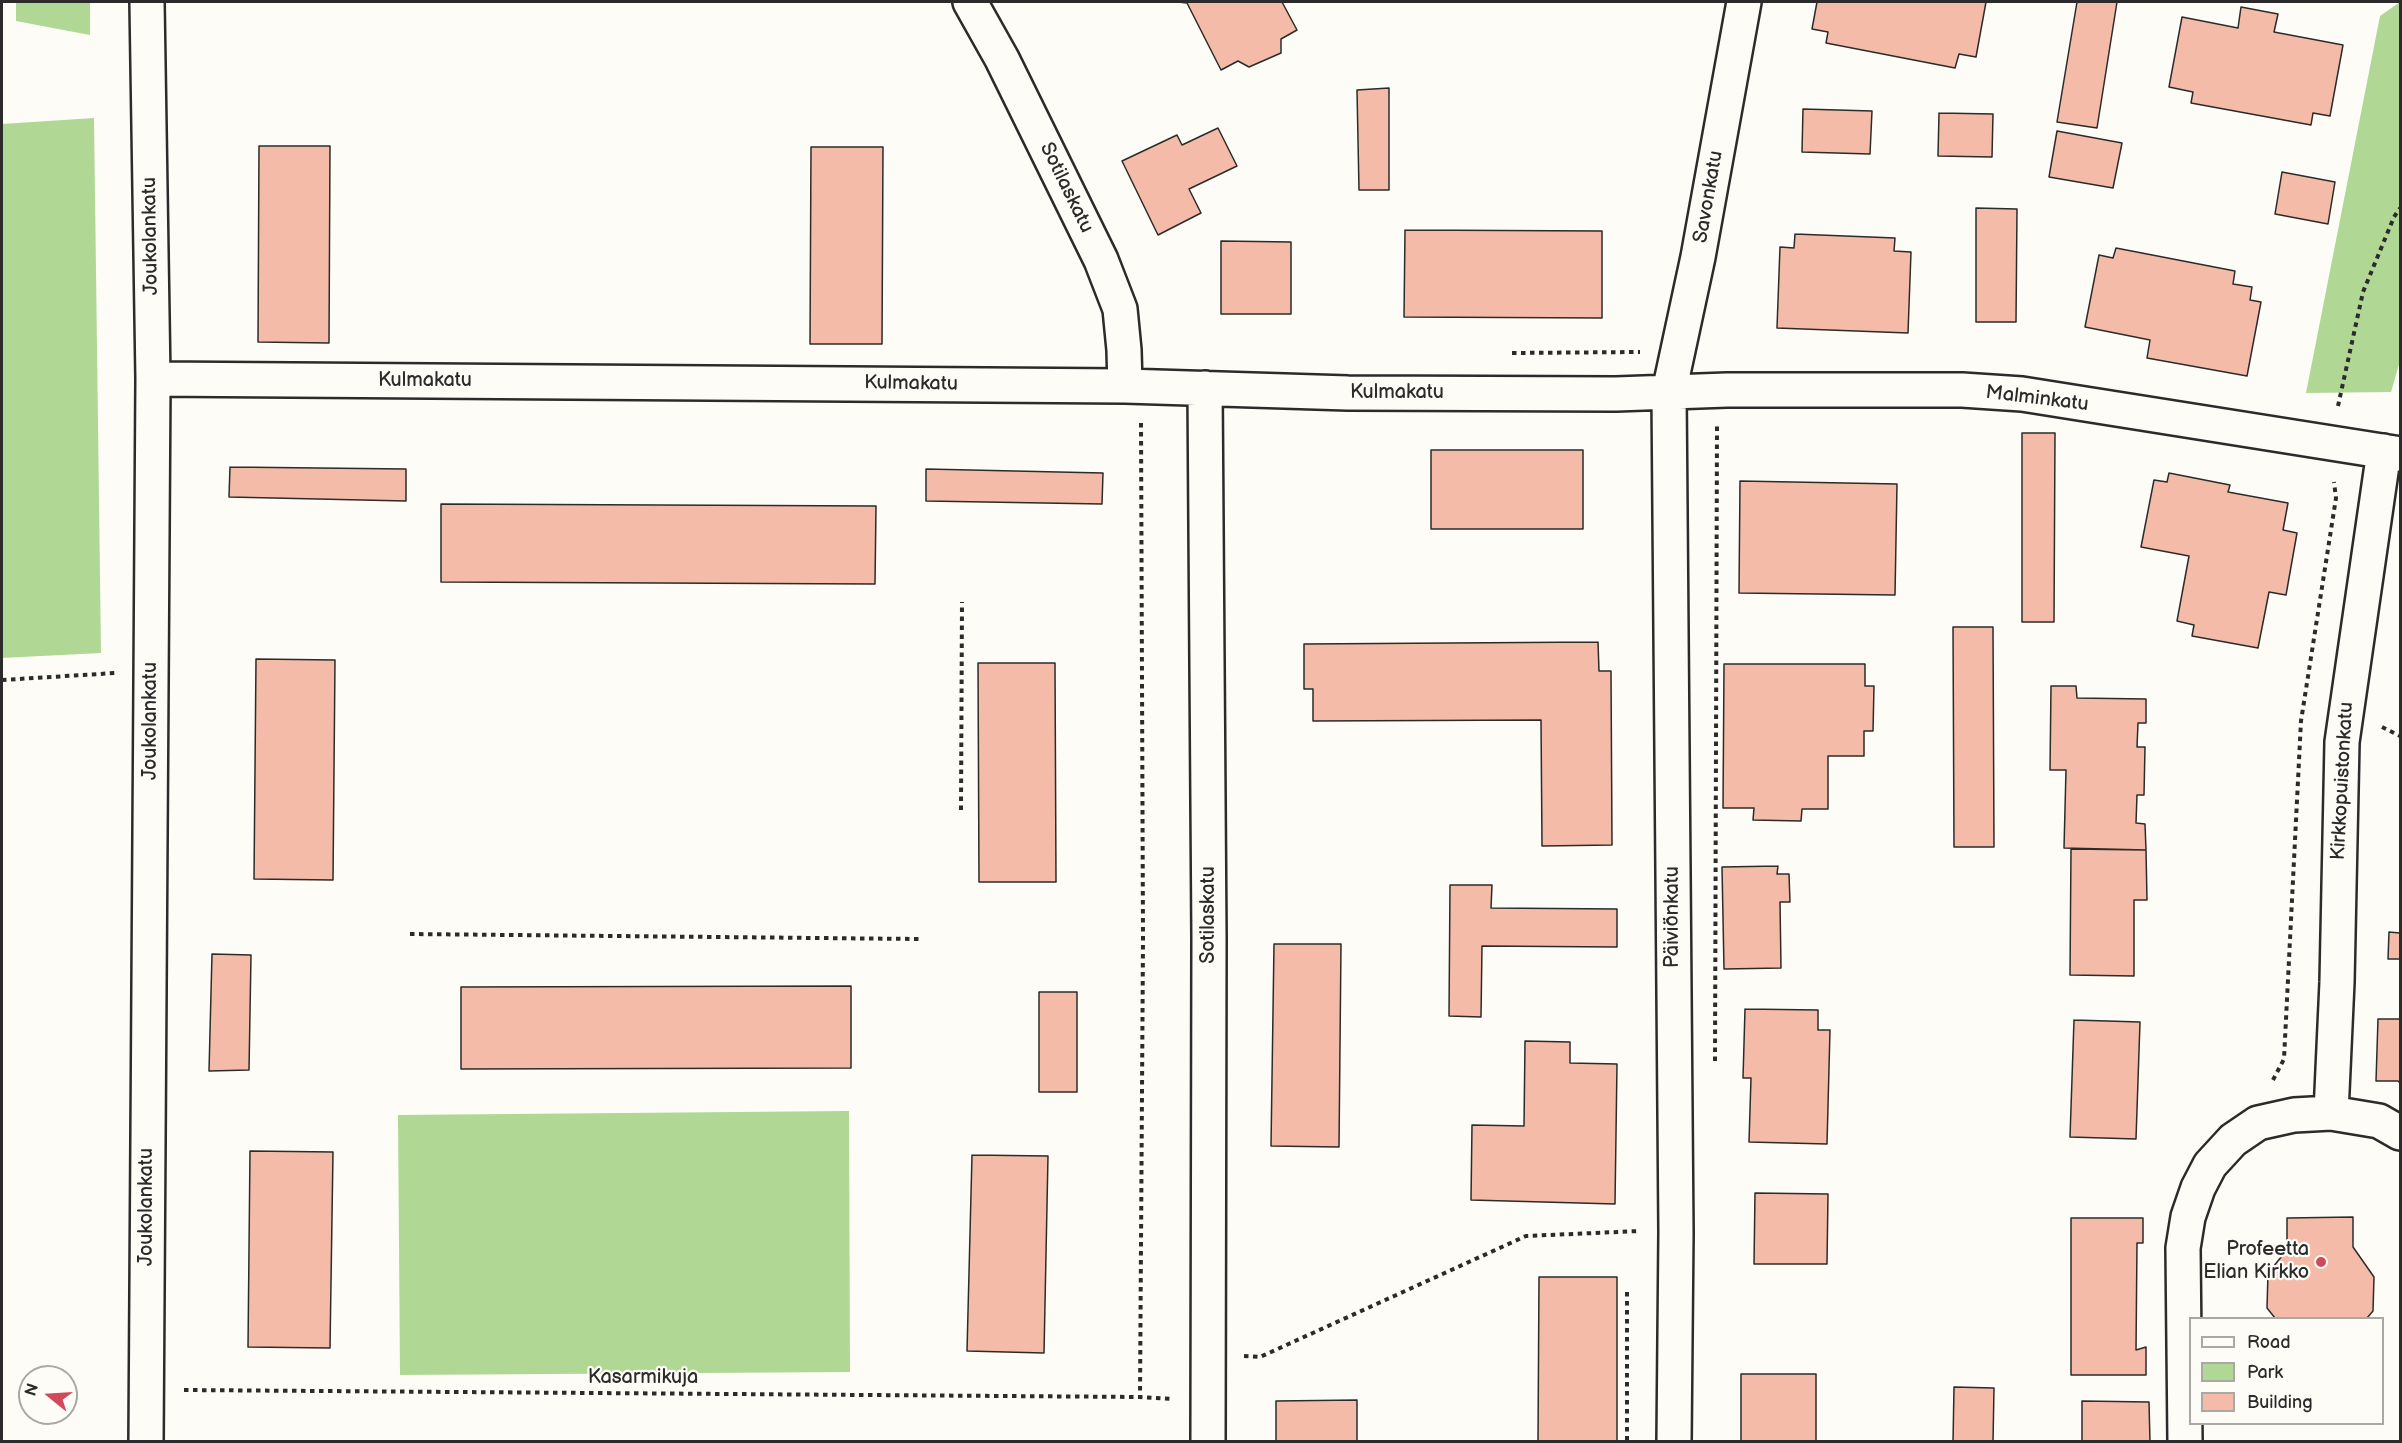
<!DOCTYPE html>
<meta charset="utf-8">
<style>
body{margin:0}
#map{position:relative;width:2402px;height:1443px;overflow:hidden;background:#fdfcf7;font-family:"Balsamiq Sans",sans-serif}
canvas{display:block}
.frame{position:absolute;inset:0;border:3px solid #2b2b2b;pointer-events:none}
.legend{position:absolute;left:2189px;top:1317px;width:195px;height:108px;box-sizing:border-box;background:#fdfcf7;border:2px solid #a9a8a5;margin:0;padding:8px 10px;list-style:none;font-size:18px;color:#2b2b2b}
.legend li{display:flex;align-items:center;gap:12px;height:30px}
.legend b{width:30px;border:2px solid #a9a8a5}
.north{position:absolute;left:18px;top:1365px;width:60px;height:60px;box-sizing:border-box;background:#fdfcf7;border:2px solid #a9a8a5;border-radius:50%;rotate:288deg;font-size:16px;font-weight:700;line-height:24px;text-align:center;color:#2b2b2b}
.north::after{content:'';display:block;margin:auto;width:21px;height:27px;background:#d1495b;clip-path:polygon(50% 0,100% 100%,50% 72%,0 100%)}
</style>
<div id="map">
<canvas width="2402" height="1443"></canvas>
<div class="frame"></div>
<ul class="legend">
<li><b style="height:8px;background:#fdfcf7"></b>Road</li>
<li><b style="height:16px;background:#b0d894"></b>Park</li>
<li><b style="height:16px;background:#f4bca8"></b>Building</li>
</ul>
<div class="north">N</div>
</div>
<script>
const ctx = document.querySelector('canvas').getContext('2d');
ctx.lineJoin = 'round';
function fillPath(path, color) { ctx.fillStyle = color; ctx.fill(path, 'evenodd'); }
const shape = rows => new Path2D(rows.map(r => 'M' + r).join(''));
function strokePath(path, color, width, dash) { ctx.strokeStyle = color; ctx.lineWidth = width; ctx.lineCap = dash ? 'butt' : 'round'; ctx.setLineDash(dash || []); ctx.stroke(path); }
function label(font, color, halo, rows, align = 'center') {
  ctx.font = font + ' "Balsamiq Sans",sans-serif'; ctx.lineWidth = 4.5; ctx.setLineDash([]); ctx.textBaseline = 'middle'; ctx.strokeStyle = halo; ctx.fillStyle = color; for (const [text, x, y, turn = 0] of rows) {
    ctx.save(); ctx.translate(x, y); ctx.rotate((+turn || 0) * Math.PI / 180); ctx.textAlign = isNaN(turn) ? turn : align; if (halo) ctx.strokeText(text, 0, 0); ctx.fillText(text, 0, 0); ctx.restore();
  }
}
fillPath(shape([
 [16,2,90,2,90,35,16,21],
 [2400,2,2400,361,2391,392,2306,393,2380,16],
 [94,118,101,653,2,658,2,124],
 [849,1111,850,1372,400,1375,398,1115]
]), '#b0d894');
const building = shape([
 [1178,2,1282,2,1297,30,1281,39,1281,53,1249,67,1238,61,1221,70,1187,3,1178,2],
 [1817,2,1986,2,1976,57,1959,54,1955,68,1826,43,1828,32,1812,29,1817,2],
 [2077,2,2117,2,2097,128,2057,122,2077,2],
 [2241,7,2278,14,2274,32,2343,45,2330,116,2313,113,2311,125,2191,103,2193,92,2169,87,2182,17,2238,28,2241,7],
 [1389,88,1389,190,1359,190,1357,90,1389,88],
 [1803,109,1872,111,1870,154,1802,152,1803,109],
 [1939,113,1993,114,1992,157,1938,156,1939,113],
 [1218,128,1237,166,1189,189,1201,213,1158,235,1122,161,1177,135,1182,145,1218,128],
 [2057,131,2122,143,2113,188,2049,177,2057,131],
 [259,146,330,146,329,343,258,342,259,146],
 [811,147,883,147,882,344,810,344,811,147],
 [2282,172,2335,182,2328,224,2275,214,2282,172],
 [1976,208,2017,209,2016,322,1976,322,1976,208],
 [1405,230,1602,231,1602,318,1404,317,1405,230],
 [1795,234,1895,238,1894,251,1911,252,1908,333,1777,328,1780,247,1794,248,1795,234],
 [1221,241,1291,242,1291,314,1221,314,1221,241],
 [2116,248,2235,271,2233,284,2252,287,2250,300,2261,302,2247,376,2147,358,2150,340,2085,327,2099,255,2113,258,2116,248],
 [2022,433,2055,433,2054,622,2022,622,2022,433],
 [1431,450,1583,450,1583,529,1431,529,1431,450],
 [230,467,406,469,406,501,229,497,230,467],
 [926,469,1103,473,1102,504,926,501,926,469],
 [2169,473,2230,485,2228,492,2288,503,2283,530,2297,533,2286,595,2269,592,2258,648,2192,636,2194,625,2177,621,2189,556,2141,547,2154,480,2167,482,2169,473],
 [1740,481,1897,484,1895,595,1739,593,1740,481],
 [441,504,876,506,875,584,441,582,441,504],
 [1953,627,1993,627,1994,847,1954,847,1953,627],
 [1598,642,1599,671,1611,671,1612,845,1542,846,1541,720,1313,721,1313,689,1304,689,1304,644,1598,642],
 [256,659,335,660,333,880,254,879,256,659],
 [978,663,1055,663,1056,882,979,882,978,663],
 [1724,664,1865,664,1865,686,1874,686,1873,731,1864,731,1864,756,1828,756,1828,809,1802,809,1801,821,1753,820,1754,808,1723,808,1724,664],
 [2051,686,2076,686,2077,698,2146,699,2146,723,2138,723,2137,747,2145,747,2144,795,2137,795,2136,823,2145,824,2146,850,2064,848,2066,770,2050,770,2051,686],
 [2071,849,2146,850,2147,900,2134,900,2134,976,2070,975,2071,849],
 [1778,866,1777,874,1789,874,1790,902,1780,902,1781,968,1724,969,1722,867,1778,866],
 [1450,885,1492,885,1491,908,1617,909,1617,947,1482,946,1481,1017,1449,1016,1450,885],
 [2389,932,2400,933,2400,959,2388,959,2389,932],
 [1274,944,1341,944,1339,1147,1271,1146,1274,944],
 [212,954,251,955,249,1070,209,1071,212,954],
 [851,986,851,1068,461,1069,461,987,851,986],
 [1039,992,1077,992,1077,1092,1039,1092,1039,992],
 [1745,1009,1818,1010,1818,1030,1830,1030,1827,1144,1749,1142,1751,1078,1743,1078,1745,1009],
 [2378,1019,2400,1019,2400,1083,2398,1081,2376,1081,2378,1019],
 [2074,1020,2140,1022,2136,1139,2070,1137,2074,1020],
 [1525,1041,1570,1042,1570,1063,1617,1064,1615,1204,1471,1200,1472,1125,1524,1126,1525,1041],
 [250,1151,333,1152,330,1348,248,1347,250,1151],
 [972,1155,1048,1156,1044,1353,967,1351,972,1155],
 [1755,1193,1828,1194,1827,1264,1754,1264,1755,1193],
 [2353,1217,2353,1247,2374,1277,2373,1311,2367,1318,2275,1318,2267,1308,2268,1273,2287,1250,2287,1218,2353,1217],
 [2071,1218,2143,1218,2143,1243,2137,1243,2136,1350,2146,1347,2146,1375,2071,1375,2071,1218],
 [1539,1277,1617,1277,1617,1442,1538,1442,1539,1277],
 [1741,1374,1816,1374,1816,1442,1741,1442,1741,1374],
 [1954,1387,1994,1388,1993,1442,1953,1442,1954,1387],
 [1357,1400,1357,1442,1276,1442,1276,1401,1357,1400],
 [2082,1401,2149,1402,2150,1442,2082,1442,2082,1401]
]);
fillPath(building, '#f4bca8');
strokePath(building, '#2b2b2b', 1.5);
const street = shape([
 [970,2,1002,59,1101,260,1120,309,1124,350,1125,386],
 [153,379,1125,386,1348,393,1616,394,1727,390,1962,390,2022,394,2400,454],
 [1205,388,1209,938,1208,1442],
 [2331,1113,2337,982,2342,742,2384,451],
 [146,1442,153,379,147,2],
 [1674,1442,1676,1232,1669,392,1698,257,1744,2],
 [2185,1442,2183,1248,2188,1217,2198,1188,2210,1165,2233,1140,2258,1123,2294,1115,2331,1113,2379,1121,2400,1133]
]);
strokePath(street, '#2b2b2b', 38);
strokePath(shape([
 [1512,353,1640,352],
 [2338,406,2363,292,2394,217,2400,208],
 [1141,423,1143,939,1140,1397,1172,1399],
 [2,680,115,673],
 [2382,727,2400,736],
 [961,810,962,602],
 [410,934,919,939],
 [1715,1061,1717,426],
 [2273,1080,2284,1059,2301,721,2336,498,2334,482],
 [1627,1292,1627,1442],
 [1244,1356,1260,1357,1526,1236,1640,1231],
 [184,1390,1140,1397]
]), '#2b2b2b', 4, [4.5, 4.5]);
strokePath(street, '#fdfcf7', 33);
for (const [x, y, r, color] of [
 [2321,1262,6,"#d1495b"]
]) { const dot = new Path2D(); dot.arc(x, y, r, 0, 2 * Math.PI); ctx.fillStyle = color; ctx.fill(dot); strokePath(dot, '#fdfcf7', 2); }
label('20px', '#2b2b2b', '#fdfcf7', [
 ["Sotilaskatu",1066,188,64],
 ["Savonkatu",1709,197,-80],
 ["Joukolankatu",151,236,-91],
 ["Kulmakatu",425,381],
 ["Kulmakatu",911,384,1],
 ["Kulmakatu",1397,393],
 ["Malminkatu",2037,399,7],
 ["Joukolankatu",151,721,-90],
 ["Kirkkopuistonkatu",2343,781,-87],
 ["Sotilaskatu",1209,915,-90],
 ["Päiviönkatu",1673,917,-90],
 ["Joukolankatu",147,1207,-90],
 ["Kasarmikuja",643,1378]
]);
label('20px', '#2b2b2b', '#fdfcf7', [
 ["Profeetta",2309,1250],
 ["Elian Kirkko",2309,1273]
], 'right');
</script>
